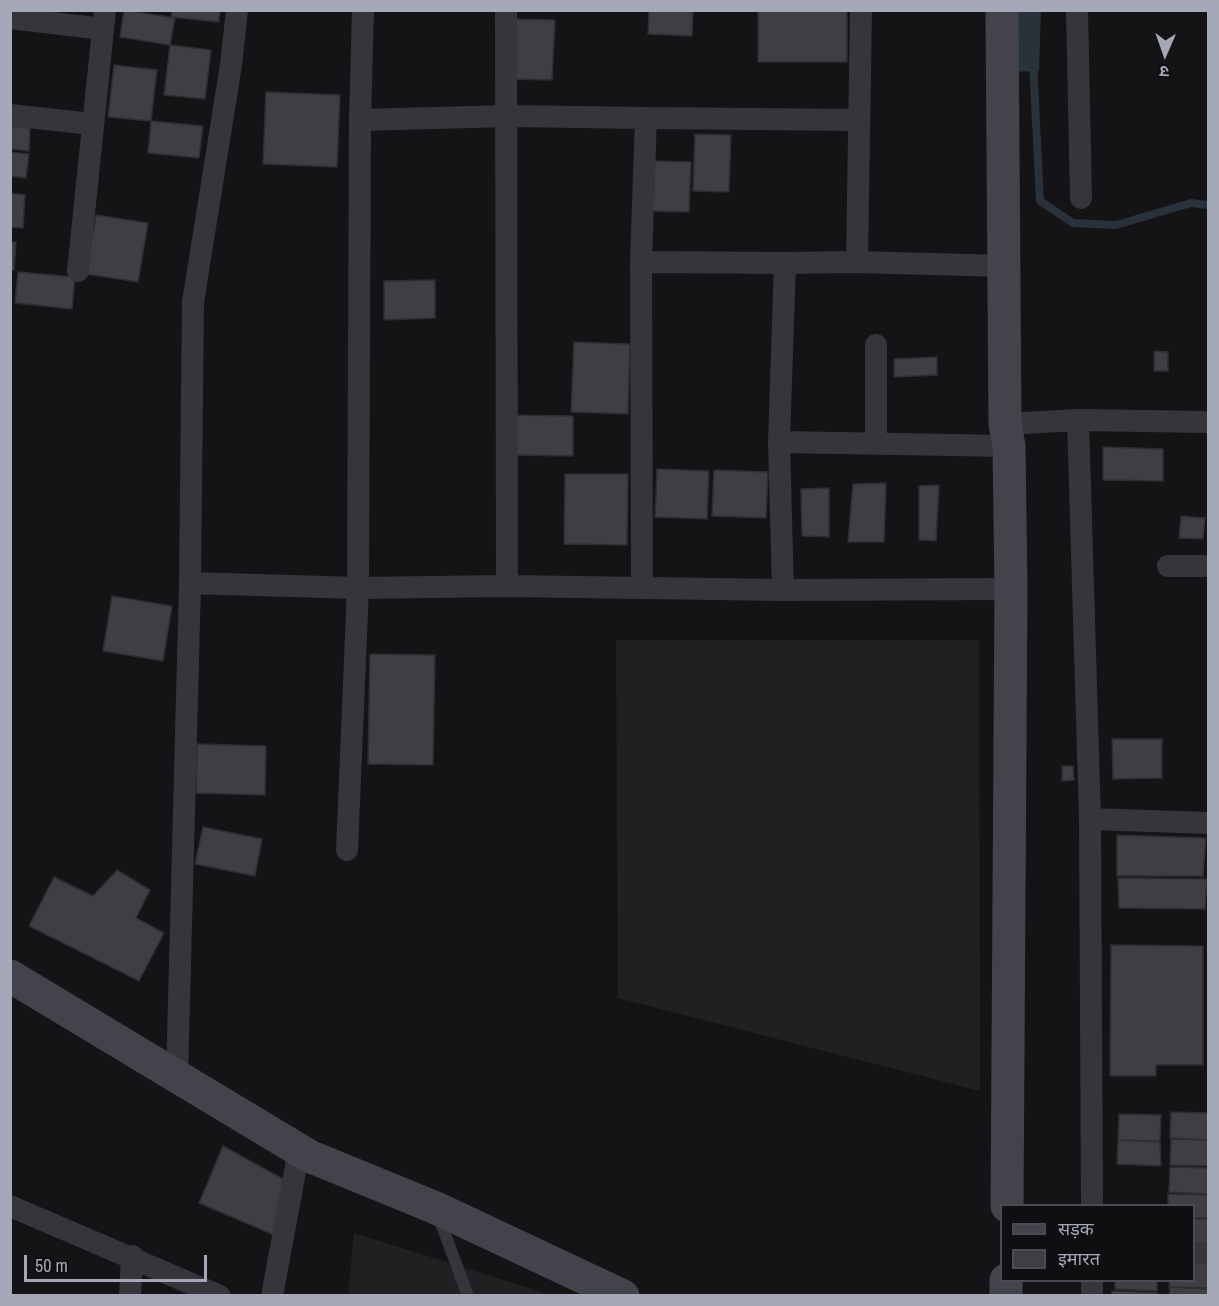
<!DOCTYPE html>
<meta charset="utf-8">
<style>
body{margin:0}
#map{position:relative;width:1219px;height:1306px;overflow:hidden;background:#141416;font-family:"Archivo Narrow","Noto Sans Devanagari",sans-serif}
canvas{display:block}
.frame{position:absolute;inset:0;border:12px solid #a5a8b7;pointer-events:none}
.legend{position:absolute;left:1000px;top:1204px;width:195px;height:78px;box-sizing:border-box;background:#0f0f11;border:2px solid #4b4c53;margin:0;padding:8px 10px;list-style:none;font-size:18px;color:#a5a8b7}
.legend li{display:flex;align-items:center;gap:12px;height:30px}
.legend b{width:30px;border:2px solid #4b4c53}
.north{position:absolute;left:1135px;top:24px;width:60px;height:60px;-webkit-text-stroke:4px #0f0f11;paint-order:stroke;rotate:182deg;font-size:16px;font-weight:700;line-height:24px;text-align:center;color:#a5a8b7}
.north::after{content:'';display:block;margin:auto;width:21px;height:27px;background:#a5a8b7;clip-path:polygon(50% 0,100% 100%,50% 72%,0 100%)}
.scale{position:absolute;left:24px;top:1255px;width:183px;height:27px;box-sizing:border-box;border:3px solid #a5a8b7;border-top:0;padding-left:8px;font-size:18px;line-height:21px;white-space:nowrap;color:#a5a8b7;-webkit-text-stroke:4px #0f0f11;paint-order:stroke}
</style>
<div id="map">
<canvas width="1219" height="1306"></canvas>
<div class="frame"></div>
<ul class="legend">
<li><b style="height:8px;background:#43444b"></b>सड़क</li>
<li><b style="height:16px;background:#3e3e43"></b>इमारत</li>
</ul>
<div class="north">उ</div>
<div class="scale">50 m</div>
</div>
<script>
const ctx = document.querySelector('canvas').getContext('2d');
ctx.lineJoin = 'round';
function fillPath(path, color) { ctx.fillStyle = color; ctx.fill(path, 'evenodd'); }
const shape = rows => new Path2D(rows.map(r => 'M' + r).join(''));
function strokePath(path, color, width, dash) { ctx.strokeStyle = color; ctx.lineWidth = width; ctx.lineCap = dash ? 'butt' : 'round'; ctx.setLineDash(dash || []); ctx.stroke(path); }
fillPath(shape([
 [616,640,979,640,980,1091,618,998],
 [354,1233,551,1295,348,1296]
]), '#202023');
fillPath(shape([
 [1010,11,1041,11,1039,71,1009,72]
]), '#29313a');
strokePath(shape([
 [1033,63,1040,201,1073,223,1116,225,1191,203,1208,205]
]), '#29313a', 8);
const building = shape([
 [124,10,175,18,170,45,120,37,124,10],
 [172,10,220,10,219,22,171,17,172,10],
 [649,10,693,10,692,36,648,34,649,10],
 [758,10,847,10,847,62,758,62,758,10],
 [513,19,555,20,552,80,510,79,513,19],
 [170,45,211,50,205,99,164,95,170,45],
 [114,65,157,70,151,121,108,117,114,65],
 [266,92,340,95,337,167,263,164,266,92],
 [151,121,203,126,199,158,148,153,151,121],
 [10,126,30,128,29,151,10,149,10,126],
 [695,134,731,135,729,192,693,191,695,134],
 [10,152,29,154,26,178,10,176,10,152],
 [654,161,691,162,689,212,652,211,654,161],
 [10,193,25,195,23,228,10,227,10,193],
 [96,215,148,223,138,282,86,274,96,215],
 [10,242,16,242,14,270,10,270,10,242],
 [18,272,75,277,72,309,15,303,18,272],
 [435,280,435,318,384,320,384,281,435,280],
 [574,342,630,344,628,414,571,412,574,342],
 [1154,351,1168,352,1168,371,1154,371,1154,351],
 [937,357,937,375,894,377,894,359,937,357],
 [514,415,573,416,573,456,513,455,514,415],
 [1103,447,1163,449,1163,481,1103,480,1103,447],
 [657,469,709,471,707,519,655,517,657,469],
 [714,470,768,472,766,518,712,516,714,470],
 [565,474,628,474,627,545,564,544,565,474],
 [886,483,884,542,848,542,853,484,886,483],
 [939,485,936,541,919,540,919,486,939,485],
 [829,488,829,537,802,536,801,489,829,488],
 [1181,516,1205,518,1203,539,1179,538,1181,516],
 [112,596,172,606,163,661,103,651,112,596],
 [370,654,435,655,433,765,368,764,370,654],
 [1112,739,1162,739,1162,778,1113,779,1112,739],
 [197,744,266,746,265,795,196,793,197,744],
 [1062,766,1073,766,1074,780,1062,781,1062,766],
 [203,827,262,839,255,876,195,864,203,827],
 [1117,835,1206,838,1203,876,1117,876,1117,835],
 [117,870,150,890,136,918,164,933,139,981,29,926,54,877,93,896,117,870],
 [1118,878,1207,879,1205,909,1119,908,1118,878],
 [1111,945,1203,946,1203,1065,1156,1065,1156,1076,1110,1076,1111,945],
 [1171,1112,1208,1113,1208,1140,1170,1138,1171,1112],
 [1119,1114,1161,1115,1160,1141,1118,1140,1119,1114],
 [1171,1139,1208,1140,1208,1166,1170,1165,1171,1139],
 [1118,1140,1160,1142,1161,1166,1117,1164,1118,1140],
 [223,1146,285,1180,279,1237,199,1203,223,1146],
 [1170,1167,1208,1168,1208,1194,1169,1192,1170,1167],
 [1168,1194,1208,1195,1208,1218,1194,1218,1194,1206,1168,1206,1168,1194],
 [1194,1219,1208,1219,1208,1245,1194,1245,1194,1219],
 [1194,1263,1208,1263,1208,1288,1169,1287,1170,1280,1194,1280,1194,1263],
 [1115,1280,1157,1280,1157,1291,1115,1289,1115,1280],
 [1170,1287,1208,1289,1208,1296,1169,1296,1170,1287],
 [1112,1291,1158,1293,1157,1296,1112,1296,1112,1291]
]);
fillPath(building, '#3e3e43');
strokePath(building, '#2e2e32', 1.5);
strokePath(shape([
 [438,1215,468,1296]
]), '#35353b', 12);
strokePath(shape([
 [506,10,507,586],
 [1077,10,1081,198],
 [10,18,103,29],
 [10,115,92,124],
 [646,118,859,120],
 [360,120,508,116,646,118,641,262,642,587],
 [641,262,785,263],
 [857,262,1004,266],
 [78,271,105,10],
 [1078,420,1090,819,1092,1206],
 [1005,424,1078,420,1208,422],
 [779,442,1009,446],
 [876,443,876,345],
 [1168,566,1208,566],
 [190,583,193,302,231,65,237,10],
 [783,590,779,442,785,263,857,262,861,10],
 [1090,819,1208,823],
 [347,850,358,588,360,120,363,10],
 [177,1077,190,583,358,588,507,586,783,590,1011,589],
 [10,1206,220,1296],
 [1194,1253,1208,1253],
 [130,1296,132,1256],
 [272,1296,299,1150],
 [1092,1296,1092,1280]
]), '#35353b', 22);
strokePath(shape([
 [1002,10,1005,424,1009,446,1011,589,1007,1206],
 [10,976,309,1156,436,1208,623,1296],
 [1006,1296,1006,1280]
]), '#43444b', 33);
</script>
